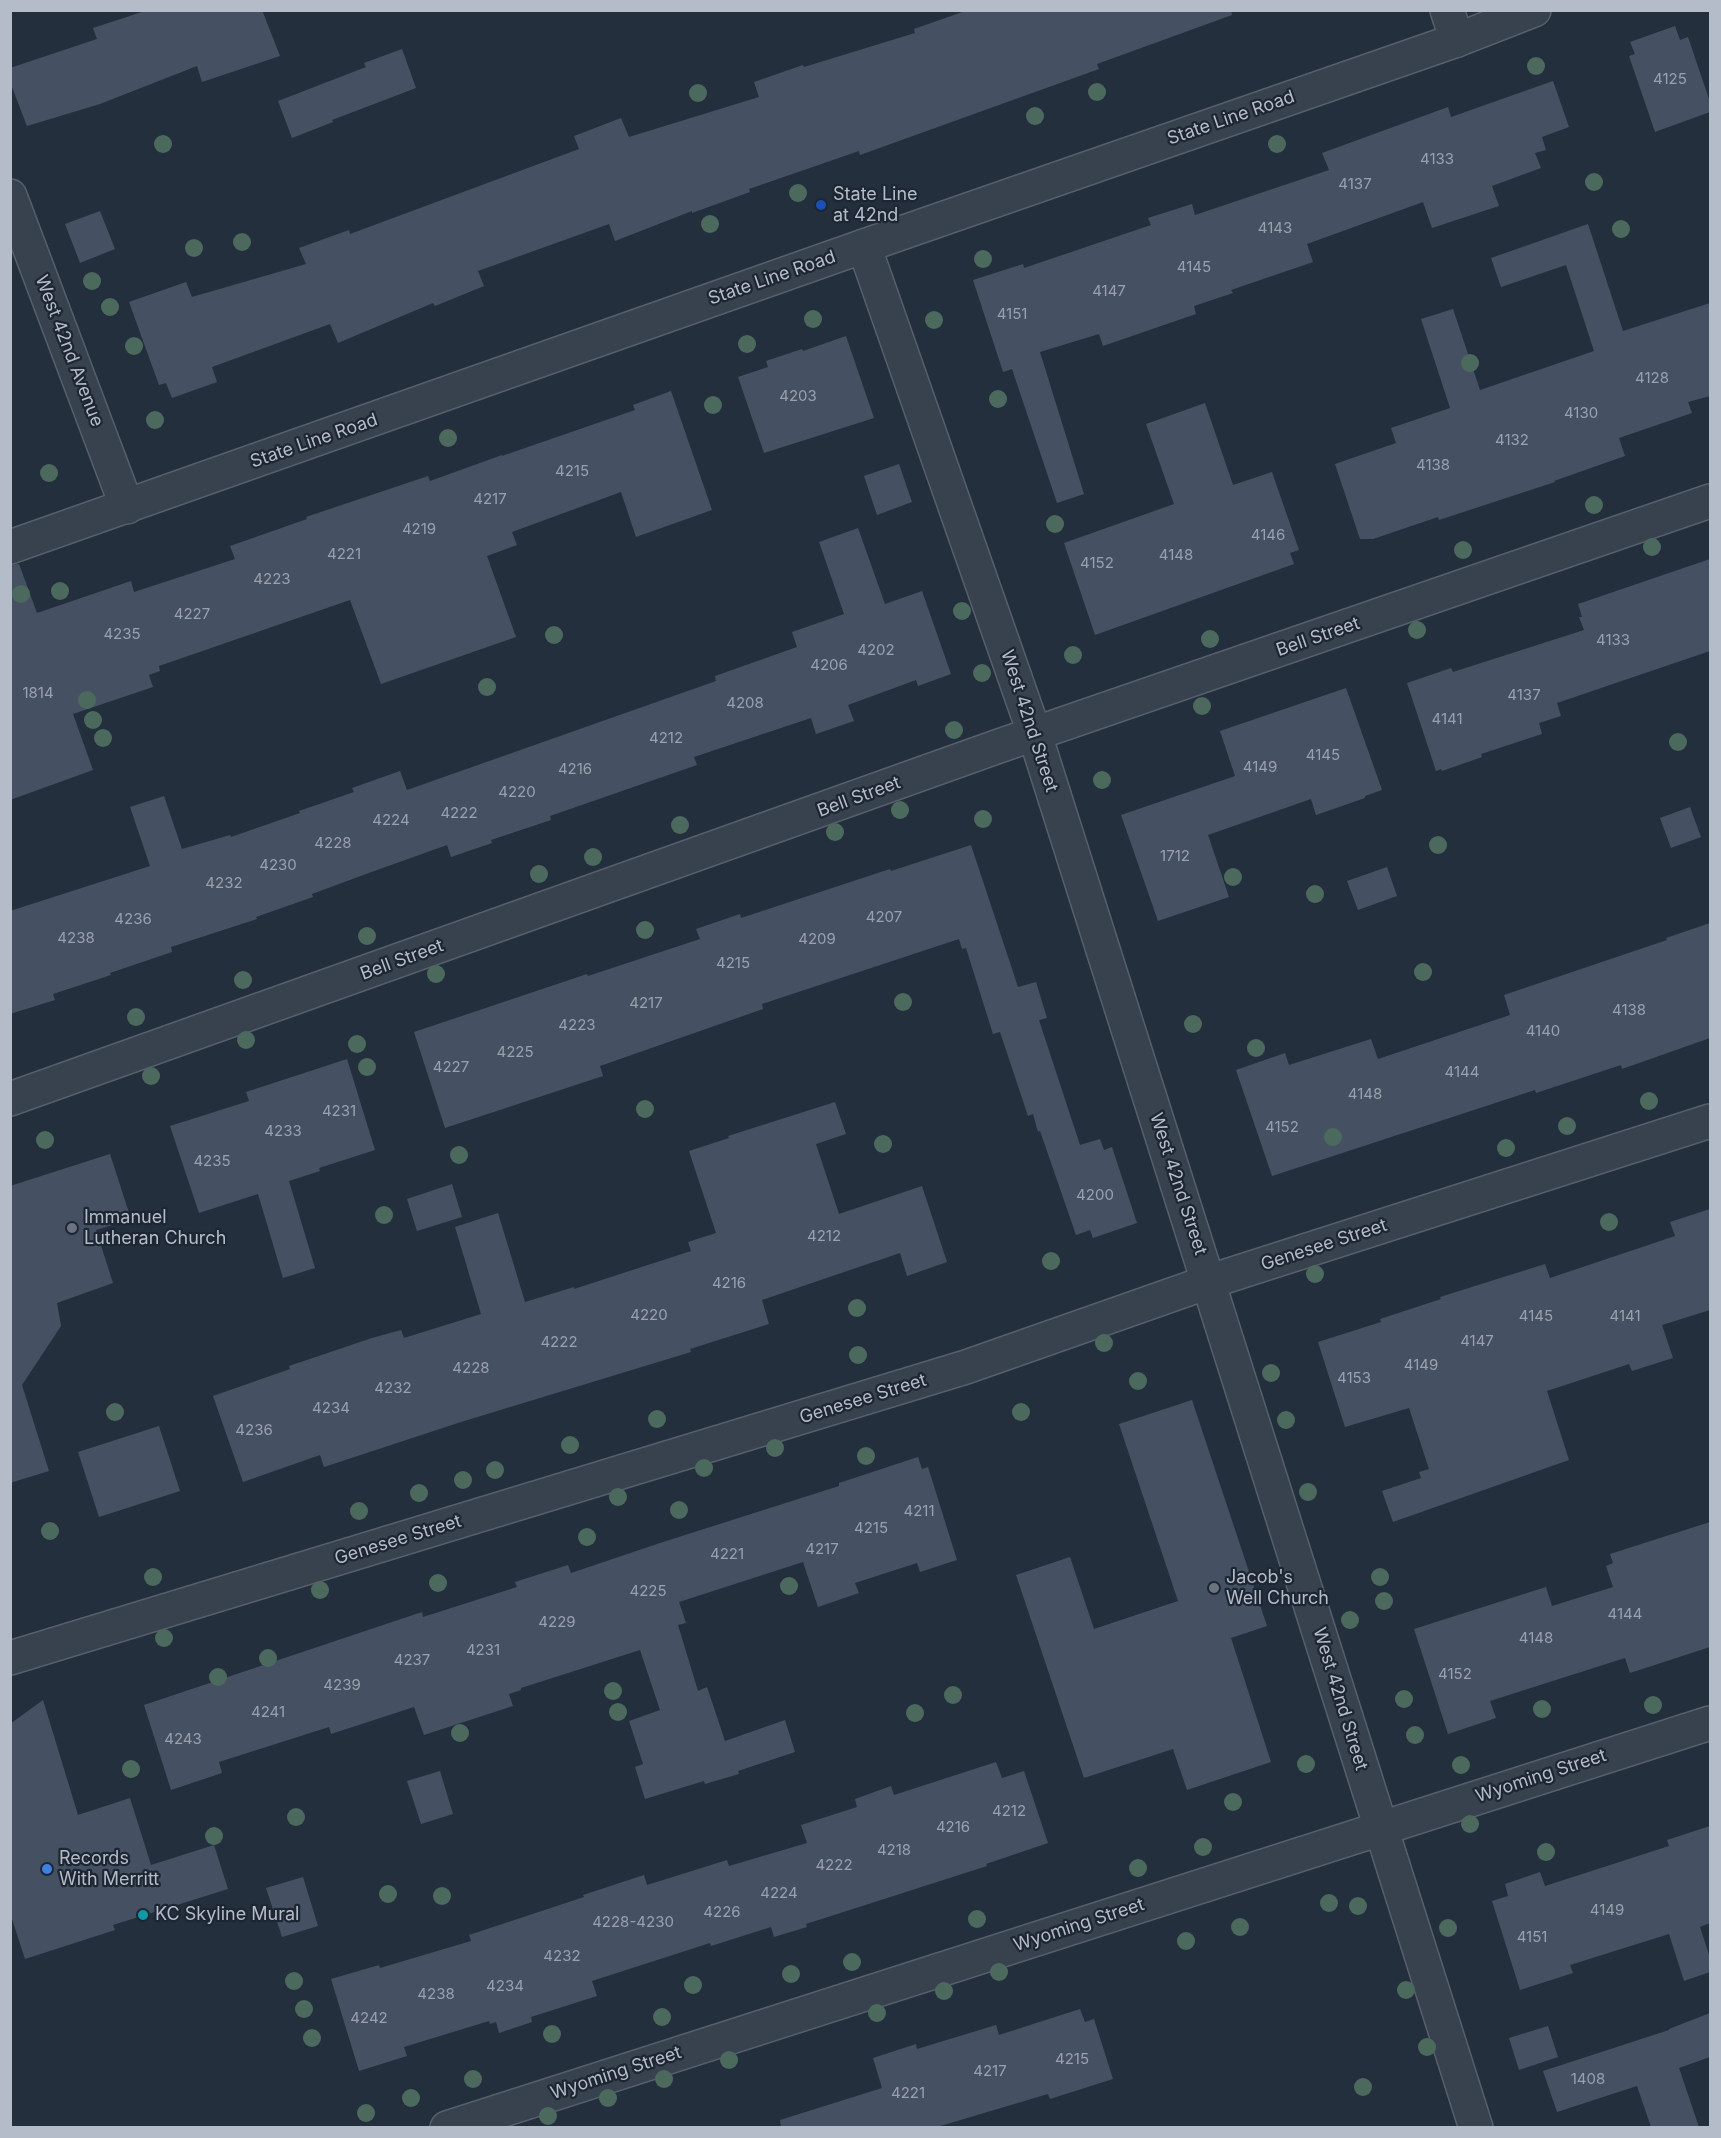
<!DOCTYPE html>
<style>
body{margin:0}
#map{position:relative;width:1721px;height:2138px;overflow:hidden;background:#242f3e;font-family:Inter,sans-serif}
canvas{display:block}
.frame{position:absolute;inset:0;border:12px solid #b4bcc9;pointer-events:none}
</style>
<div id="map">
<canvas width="1721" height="2138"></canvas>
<div class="frame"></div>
</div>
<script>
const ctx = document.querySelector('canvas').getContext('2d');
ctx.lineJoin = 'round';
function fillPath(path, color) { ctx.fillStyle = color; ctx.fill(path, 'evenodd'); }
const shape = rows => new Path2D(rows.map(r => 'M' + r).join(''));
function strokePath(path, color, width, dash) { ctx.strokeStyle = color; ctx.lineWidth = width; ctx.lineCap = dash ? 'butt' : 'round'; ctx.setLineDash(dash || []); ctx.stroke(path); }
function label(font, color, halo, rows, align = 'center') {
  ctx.font = font + ' Inter,sans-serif'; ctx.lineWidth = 4.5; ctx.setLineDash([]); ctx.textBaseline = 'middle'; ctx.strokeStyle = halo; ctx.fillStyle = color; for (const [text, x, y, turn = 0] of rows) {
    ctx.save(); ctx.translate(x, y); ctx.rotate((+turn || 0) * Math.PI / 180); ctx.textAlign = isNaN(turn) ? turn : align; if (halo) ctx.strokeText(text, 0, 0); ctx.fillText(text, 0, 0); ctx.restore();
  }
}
fillPath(shape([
 [148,10,262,10,280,56,202,82,197,66,100,104,27,126,10,82,10,68,97,39,93,28],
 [968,10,1231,10,1232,15,1097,64,1099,69,860,155,859,151,749,189,750,192,692,213,692,211,615,241,609,224,478,271,484,286,435,306,433,303,338,343,330,324,212,367,217,382,172,398,166,383,159,385,129,302,186,282,192,297,306,264,299,248,349,230,350,234,579,149,574,136,621,118,629,137,759,97,754,82,803,65,804,67,915,33,914,29],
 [1675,26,1680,40,1688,37,1710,102,1710,112,1655,132,1629,56,1635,54,1630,42],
 [402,49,416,88,332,120,333,122,292,138,278,101,366,67,364,63],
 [1553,81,1569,127,1542,137,1546,150,1535,153,1541,168,1492,186,1499,206,1432,228,1423,202,1307,244,1313,262,1231,290,1233,293,1194,306,1196,314,1103,346,1099,334,1040,352,1084,494,1057,503,1012,369,1003,372,973,280,1023,264,1024,268,1151,225,1148,218,1192,204,1195,215,1329,170,1322,153,1448,107,1451,117],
 [100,211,115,249,80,263,65,224],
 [1588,224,1623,331,1710,303,1710,396,1688,402,1692,413,1619,438,1625,456,1554,481,1555,482,1439,520,1438,517,1373,539,1360,539,1335,464,1396,443,1391,428,1450,408,1421,319,1453,309,1480,390,1594,351,1566,265,1501,287,1491,258],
 [846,336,874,418,764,453,738,377,768,367,766,361,802,349,803,351],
 [671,391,712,510,636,537,621,492,512,532,517,545,487,556,516,637,381,684,350,600,159,666,160,671,149,675,153,687,73,714,93,770,10,800,10,565,19,564,37,613,131,581,134,592,235,559,230,546,307,519,306,517,428,476,430,481,502,455,502,456,635,410,633,405],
 [1205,403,1233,485,1272,472,1299,550,1290,553,1294,564,1095,635,1064,543,1174,504,1146,424],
 [899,464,912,502,877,515,864,476],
 [858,528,885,604,922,591,951,674,918,686,916,680,848,705,854,721,816,734,811,718,694,757,697,765,550,816,551,820,491,840,492,843,451,857,447,845,366,874,312,894,313,897,256,917,257,919,171,947,172,952,110,973,111,975,53,994,55,1000,10,1014,10,911,150,866,130,807,164,796,182,849,230,835,231,837,300,813,299,811,354,792,352,788,400,771,407,790,716,681,715,676,797,647,792,632,844,614,819,542],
 [1710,559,1710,651,1557,703,1561,716,1539,723,1542,734,1481,754,1482,757,1442,771,1441,769,1436,771,1407,683,1451,668,1453,672,1584,630,1579,617,1582,617,1578,604],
 [1346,688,1382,790,1365,796,1365,798,1316,815,1311,799,1208,835,1229,897,1158,921,1121,815,1235,776,1220,731],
 [1690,807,1701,837,1671,848,1660,818],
 [971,845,1018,987,1036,982,1047,1018,1039,1020,1080,1145,1100,1139,1104,1150,1112,1147,1137,1223,1093,1238,1090,1230,1076,1235,1040,1131,1038,1132,1033,1114,1028,1116,1000,1032,993,1034,966,948,962,949,959,939,762,1004,763,1009,600,1066,603,1076,445,1128,414,1032,587,974,588,976,700,939,696,929,740,914,741,918,890,869,891,871],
 [1387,867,1397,896,1358,910,1347,881],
 [1710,923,1710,1038,1622,1069,1621,1065,1536,1093,1535,1090,1272,1176,1236,1070,1285,1053,1289,1065,1371,1039,1378,1059,1510,1015,1504,995,1667,940,1666,938],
 [347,1059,375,1150,319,1168,320,1171,289,1181,315,1268,283,1278,258,1194,199,1213,170,1126,249,1101,246,1092],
 [835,1102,846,1134,816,1144,839,1214,922,1186,947,1262,907,1276,900,1253,762,1300,769,1324,690,1349,691,1352,461,1422,324,1467,320,1455,243,1482,213,1396,290,1369,289,1366,372,1338,401,1330,404,1338,481,1314,455,1227,498,1213,525,1302,574,1287,574,1289,691,1251,688,1242,716,1233,689,1151,729,1138,728,1136],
 [110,1154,131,1219,96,1230,113,1283,57,1303,61,1326,22,1385,49,1471,10,1483,10,1186],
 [452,1184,462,1217,417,1231,407,1199],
 [1710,1209,1710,1310,1662,1325,1673,1358,1632,1371,1629,1364,1547,1391,1569,1460,1393,1522,1382,1491,1421,1478,1419,1472,1429,1469,1409,1408,1345,1427,1318,1342,1381,1322,1380,1319,1441,1299,1440,1297,1545,1264,1550,1278,1675,1236,1670,1222],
 [1192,1400,1267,1626,1231,1638,1271,1762,1187,1790,1173,1749,1084,1778,1016,1575,1070,1557,1094,1629,1178,1601,1119,1424],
 [159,1426,180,1491,99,1517,78,1452],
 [918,1457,922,1469,928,1467,957,1560,920,1572,917,1563,855,1583,859,1593,818,1607,803,1562,679,1602,686,1623,678,1625,698,1691,707,1687,725,1741,785,1720,795,1752,738,1771,739,1774,705,1784,704,1781,645,1799,635,1767,643,1764,629,1721,660,1710,640,1650,521,1688,521,1690,509,1694,513,1706,424,1735,414,1707,331,1734,329,1727,219,1762,222,1773,171,1790,144,1705,422,1612,423,1617,517,1587,515,1582,568,1565,571,1573,660,1543,839,1486,839,1483],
 [1710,1522,1710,1647,1630,1673,1625,1658,1490,1701,1496,1718,1448,1734,1414,1629,1546,1587,1552,1606,1613,1587,1606,1566,1613,1563,1610,1554],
 [43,1700,78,1815,130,1798,151,1865,214,1845,228,1889,113,1925,115,1930,25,1959,10,1913,10,1724],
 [996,1762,1002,1778,1024,1771,1048,1843,986,1864,987,1866,806,1924,807,1927,774,1937,771,1927,711,1946,710,1943,592,1981,597,1996,531,2017,532,2022,499,2033,496,2022,490,2024,489,2021,404,2047,407,2056,359,2071,331,1979,379,1965,380,1968,471,1941,469,1935,584,1897,583,1895,644,1875,647,1885,727,1860,729,1866,807,1843,801,1825,857,1807,855,1799,891,1786,894,1795],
 [440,1771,453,1814,421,1824,407,1781],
 [1710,1826,1710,1923,1700,1927,1710,1958,1710,1972,1684,1981,1669,1934,1570,1965,1573,1973,1520,1990,1492,1901,1508,1896,1505,1884,1540,1872,1545,1886,1669,1846,1667,1840],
 [303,1877,318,1926,282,1937,266,1888],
 [1080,2009,1085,2022,1094,2019,1113,2079,1050,2099,1048,2094,937,2127,781,2127,780,2120,882,2088,873,2058,916,2044,917,2049,996,2025,999,2035],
 [1710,2013,1710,2057,1679,2068,1699,2127,1651,2127,1637,2086,1557,2112,1543,2071,1669,2030,1669,2029],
 [1548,2026,1558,2057,1519,2070,1509,2038]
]), '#455162');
const minor = shape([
 [1447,10,1457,40],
 [10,196,127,507],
 [864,246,1035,735,1476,2128],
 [10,1099,999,746,1710,501],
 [10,1658,966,1367,1208,1282,1710,1121],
 [447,2128,1710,1723]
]);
const tertiary = shape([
 [10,547,864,246,1457,40,1534,10]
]);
strokePath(minor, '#565f6c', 36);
strokePath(tertiary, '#565f6c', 36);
strokePath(minor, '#38414e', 33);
strokePath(tertiary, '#38414e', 33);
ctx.fillStyle = '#4b6a5d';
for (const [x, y] of [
 [1536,66],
 [1097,92],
 [698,93],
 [1035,116],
 [163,144],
 [1277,144],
 [1594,182],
 [798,193],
 [710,224],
 [1621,229],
 [242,242],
 [194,248],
 [983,259],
 [92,281],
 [110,307],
 [813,319],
 [934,320],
 [747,344],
 [134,346],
 [1470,363],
 [998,399],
 [713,405],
 [155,420],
 [448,438],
 [49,473],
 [1594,505],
 [1055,524],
 [1652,547],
 [1463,550],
 [60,591],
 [21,594],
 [962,611],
 [1417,630],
 [554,635],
 [1210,639],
 [1073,655],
 [982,673],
 [487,687],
 [87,700],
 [1202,706],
 [93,720],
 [954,730],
 [103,738],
 [1678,742],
 [1102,780],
 [900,810],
 [983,819],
 [680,825],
 [835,832],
 [1438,845],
 [593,857],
 [539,874],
 [1233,877],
 [1315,894],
 [645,930],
 [367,936],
 [1423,972],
 [436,974],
 [243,980],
 [903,1002],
 [136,1017],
 [1193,1024],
 [246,1040],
 [357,1044],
 [1256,1048],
 [367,1067],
 [151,1076],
 [1649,1101],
 [645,1109],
 [1567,1126],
 [1333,1137],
 [45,1140],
 [883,1144],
 [1506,1148],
 [459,1155],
 [384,1215],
 [1609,1222],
 [1051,1261],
 [1315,1274],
 [857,1308],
 [1104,1343],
 [858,1355],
 [1271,1373],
 [1138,1381],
 [115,1412],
 [1021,1412],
 [657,1419],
 [1286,1420],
 [570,1445],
 [775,1448],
 [866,1456],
 [704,1468],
 [495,1470],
 [463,1480],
 [1308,1492],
 [419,1493],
 [618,1497],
 [679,1510],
 [359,1511],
 [50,1531],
 [587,1537],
 [153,1577],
 [1380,1577],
 [438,1583],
 [789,1586],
 [320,1590],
 [1384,1601],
 [1350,1620],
 [164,1638],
 [268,1658],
 [218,1677],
 [613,1691],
 [953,1695],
 [1404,1699],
 [1653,1705],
 [1542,1709],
 [618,1712],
 [915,1713],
 [460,1733],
 [1415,1735],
 [1306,1764],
 [1461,1765],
 [131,1769],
 [1233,1802],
 [296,1817],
 [1470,1824],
 [214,1836],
 [1203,1847],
 [1546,1852],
 [1138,1868],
 [388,1894],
 [442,1896],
 [1329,1903],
 [1358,1906],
 [977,1919],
 [1240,1927],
 [1448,1928],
 [1186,1941],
 [852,1962],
 [999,1972],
 [791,1974],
 [294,1981],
 [693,1985],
 [1406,1990],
 [944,1991],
 [304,2009],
 [877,2013],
 [662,2017],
 [552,2034],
 [312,2038],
 [1427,2047],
 [729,2060],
 [473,2079],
 [664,2079],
 [1363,2087],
 [411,2098],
 [608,2098],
 [366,2113],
 [548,2116]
]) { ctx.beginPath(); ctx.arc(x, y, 9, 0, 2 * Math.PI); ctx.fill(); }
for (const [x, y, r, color] of [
 [821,205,6,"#1a4fb4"],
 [72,1228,6,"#6b7280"],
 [1214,1588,6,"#6b7280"],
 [47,1869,6,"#3f7fe0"],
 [143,1915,6,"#0f9aa8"]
]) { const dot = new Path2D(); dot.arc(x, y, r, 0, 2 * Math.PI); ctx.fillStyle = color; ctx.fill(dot); strokePath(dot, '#1d2633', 2); }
label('15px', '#98a1af', null, [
 ["4125",1670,79],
 ["4133",1437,159],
 ["4137",1355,184],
 ["4143",1275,228],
 ["4145",1194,267],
 ["4147",1109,291],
 ["4151",1012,314],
 ["4128",1652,378],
 ["4203",798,396],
 ["4130",1581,413],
 ["4132",1512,440],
 ["4138",1433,465],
 ["4215",572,471],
 ["4217",490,499],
 ["4219",419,529],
 ["4146",1268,535],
 ["4221",344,554],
 ["4148",1176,555],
 ["4152",1097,563],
 ["4223",272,579],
 ["4227",192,614],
 ["4235",122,634],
 ["4133",1613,640],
 ["4202",876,650],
 ["4206",829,665],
 ["1814",38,693],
 ["4137",1524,695],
 ["4208",745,703],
 ["4141",1447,719],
 ["4212",666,738],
 ["4145",1323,755],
 ["4149",1260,767],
 ["4216",575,769],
 ["4220",517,792],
 ["4222",459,813],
 ["4224",391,820],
 ["4228",333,843],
 ["1712",1175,856],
 ["4230",278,865],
 ["4232",224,883],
 ["4207",884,917],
 ["4236",133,919],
 ["4238",76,938],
 ["4209",817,939],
 ["4215",733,963],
 ["4217",646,1003],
 ["4138",1629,1010],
 ["4223",577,1025],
 ["4140",1543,1031],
 ["4225",515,1052],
 ["4227",451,1067],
 ["4144",1462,1072],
 ["4148",1365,1094],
 ["4231",339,1111],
 ["4152",1282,1127],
 ["4233",283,1131],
 ["4235",212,1161],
 ["4200",1095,1195],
 ["4212",824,1236],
 ["4216",729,1283],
 ["4220",649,1315],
 ["4145",1536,1316],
 ["4141",1625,1316],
 ["4147",1477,1341],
 ["4222",559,1342],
 ["4149",1421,1365],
 ["4228",471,1368],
 ["4153",1354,1378],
 ["4232",393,1388],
 ["4234",331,1408],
 ["4236",254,1430],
 ["4211",919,1511],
 ["4215",871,1528],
 ["4217",822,1549],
 ["4221",727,1554],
 ["4225",648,1591],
 ["4144",1625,1614],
 ["4229",557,1622],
 ["4148",1536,1638],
 ["4231",483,1650],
 ["4237",412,1660],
 ["4152",1455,1674],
 ["4239",342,1685],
 ["4241",268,1712],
 ["4243",183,1739],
 ["4212",1009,1811],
 ["4216",953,1827],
 ["4218",894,1850],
 ["4222",834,1865],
 ["4224",779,1893],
 ["4149",1607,1910],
 ["4226",722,1912],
 ["4228-4230",633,1922],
 ["4151",1532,1937],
 ["4232",562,1956],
 ["4234",505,1986],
 ["4238",436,1994],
 ["4242",369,2018],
 ["4215",1072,2059],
 ["4217",990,2071],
 ["1408",1588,2079],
 ["4221",908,2093]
]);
label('18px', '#b4bcc9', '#1d2633', [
 ["State Line Road",1231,118,-19],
 ["State Line Road",772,278,-19],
 ["West 42nd Avenue",69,351,69],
 ["State Line Road",314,441,-19],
 ["Bell Street",1318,637,-19],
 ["West 42nd Street",1029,721,72],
 ["Bell Street",859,797,-20],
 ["Bell Street",402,960,-20],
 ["West 42nd Street",1178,1184,72],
 ["Genesee Street",1324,1245,-18],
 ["Genesee Street",863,1399,-17],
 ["Genesee Street",398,1540,-17],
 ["West 42nd Street",1340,1699,73],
 ["Wyoming Street",1541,1776,-18],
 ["Wyoming Street",1079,1925,-18],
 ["Wyoming Street",616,2073,-18]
]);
label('18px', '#b4bcc9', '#1d2633', [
 ["State Line",833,195],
 ["at 42nd",833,216],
 ["Immanuel",84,1218],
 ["Lutheran Church",84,1239],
 ["Jacob's",1226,1578],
 ["Well Church",1226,1599],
 ["Records",59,1859],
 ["With Merritt",59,1880],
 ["KC Skyline Mural",155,1915]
], 'left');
</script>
